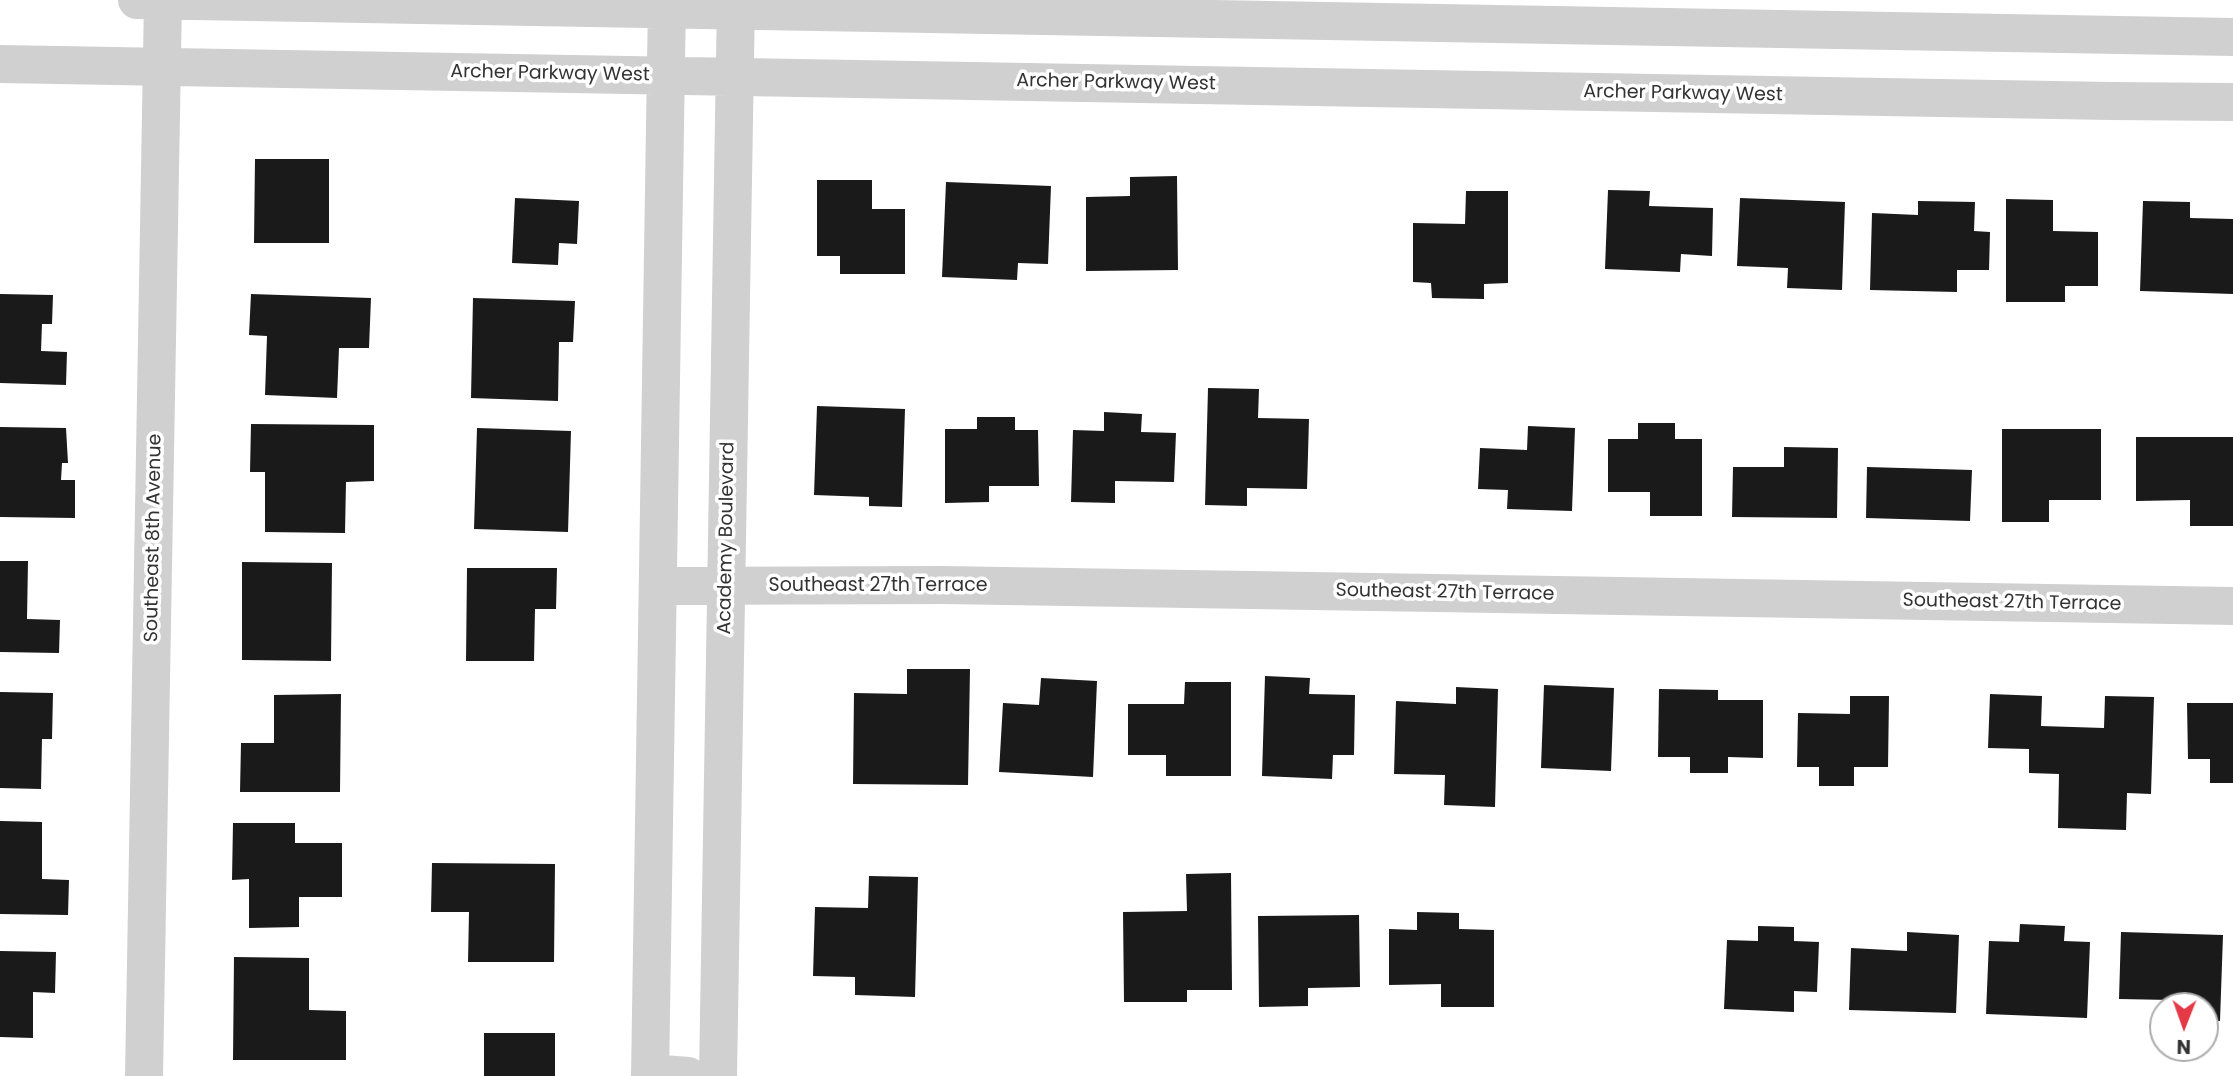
<!DOCTYPE html>
<style>
body{margin:0}
#map{position:relative;width:2233px;height:1076px;overflow:hidden;background:#fff;font-family:Poppins,sans-serif}
canvas{display:block}
.north{position:absolute;left:2149px;top:992px;width:70px;height:70px;box-sizing:border-box;background:#fff;border:2px solid #adadad;border-radius:50%;rotate:181deg;font-size:19px;font-weight:700;line-height:28px;text-align:center;color:#333}
.north::after{content:'';display:block;margin:auto;width:24px;height:32px;background:#e63946;clip-path:polygon(50% 0,100% 100%,50% 72%,0 100%)}
</style>
<div id="map">
<canvas width="2233" height="1076"></canvas>
<div class="north">N</div>
</div>
<script>
const ctx = document.querySelector('canvas').getContext('2d');
ctx.lineJoin = 'round';
function fillPath(path, color) { ctx.fillStyle = color; ctx.fill(path, 'evenodd'); }
const shape = rows => new Path2D(rows.map(r => 'M' + r).join(''));
function strokePath(path, color, width, dash) { ctx.strokeStyle = color; ctx.lineWidth = width; ctx.lineCap = dash ? 'butt' : 'round'; ctx.setLineDash(dash || []); ctx.stroke(path); }
function label(font, color, halo, rows, align = 'center') {
  ctx.font = font + ' Poppins,sans-serif'; ctx.lineWidth = 7; ctx.setLineDash([]); ctx.textBaseline = 'middle'; ctx.strokeStyle = halo; ctx.fillStyle = color; for (const [text, x, y, turn = 0] of rows) {
    ctx.save(); ctx.translate(x, y); ctx.rotate((+turn || 0) * Math.PI / 180); ctx.textAlign = isNaN(turn) ? turn : align; if (halo) ctx.strokeText(text, 0, 0); ctx.fillText(text, 0, 0); ctx.restore();
  }
}
fillPath(shape([
 [255,159,329,159,329,243,254,243],
 [1177,176,1178,270,1086,271,1086,197,1130,196,1130,177],
 [817,180,872,180,872,209,905,209,905,274,840,274,840,256,817,256],
 [946,182,1051,186,1048,264,1018,263,1017,280,942,277],
 [1608,190,1650,191,1649,206,1713,208,1712,256,1681,254,1680,272,1605,269],
 [1466,191,1508,191,1508,283,1484,284,1484,299,1432,298,1431,283,1413,282,1413,223,1465,224],
 [515,198,579,201,577,244,559,243,558,265,512,263],
 [1740,198,1845,202,1842,290,1787,288,1788,268,1737,266],
 [2006,199,2053,200,2053,231,2098,232,2098,286,2065,286,2065,302,2006,302],
 [1918,201,1975,202,1974,231,1990,232,1989,270,1957,270,1957,292,1870,290,1872,213,1918,215],
 [2143,201,2190,202,2190,218,2233,219,2233,294,2140,291],
 [0,294,53,295,52,324,42,324,41,351,67,352,66,385,0,383],
 [251,294,371,298,369,348,339,348,337,398,265,395,267,336,249,335],
 [473,298,575,301,573,342,559,342,558,401,471,398],
 [1208,388,1259,389,1258,418,1309,419,1307,489,1247,488,1247,506,1205,505],
 [817,406,905,409,902,507,869,506,869,497,814,495],
 [1104,412,1142,414,1141,432,1176,433,1174,482,1115,481,1115,503,1071,502,1073,430,1104,431],
 [977,417,1015,417,1015,430,1038,430,1039,486,989,486,989,502,945,503,945,429,977,429],
 [1638,423,1675,423,1675,439,1702,439,1702,516,1650,516,1650,492,1608,492,1608,439,1638,439],
 [251,424,374,425,374,481,346,482,345,533,265,532,265,472,250,472],
 [1528,426,1575,428,1572,511,1507,509,1508,490,1478,489,1480,448,1527,450],
 [0,427,66,428,68,463,62,463,61,480,75,480,75,518,0,517],
 [477,428,571,431,568,532,474,529],
 [2002,429,2101,429,2101,500,2049,500,2049,522,2002,522],
 [2136,437,2233,437,2233,526,2190,526,2190,500,2136,501],
 [1784,447,1838,448,1837,518,1732,517,1733,467,1784,467],
 [1867,467,1972,470,1970,521,1866,518],
 [0,561,28,561,27,619,60,620,59,653,0,652],
 [242,562,332,563,331,661,242,660],
 [467,568,557,568,556,609,535,609,534,661,466,661],
 [907,669,970,669,968,785,853,784,854,693,907,694],
 [1265,676,1310,678,1309,694,1355,695,1354,755,1333,755,1332,779,1262,776],
 [1041,678,1097,681,1093,777,999,772,1003,703,1039,705],
 [1185,682,1231,682,1231,776,1166,776,1166,755,1128,755,1128,704,1184,704],
 [1544,685,1614,688,1611,771,1541,768],
 [1456,687,1498,689,1495,807,1444,805,1445,775,1394,774,1396,701,1456,704],
 [1659,689,1718,690,1718,700,1763,700,1763,758,1728,757,1728,773,1690,773,1690,757,1658,757],
 [0,692,53,693,52,739,42,739,41,789,0,788],
 [341,694,340,792,240,792,241,743,274,743,274,695],
 [1990,694,2042,696,2041,726,2104,728,2105,696,2154,697,2151,794,2127,793,2126,830,2058,828,2059,774,2029,773,2029,749,1988,748],
 [1850,696,1889,696,1888,767,1854,767,1854,786,1819,786,1819,767,1797,767,1798,713,1850,714],
 [2187,703,2233,703,2233,783,2210,783,2210,759,2188,759],
 [0,821,42,822,42,879,69,880,68,915,0,914],
 [233,823,295,823,295,843,342,843,342,897,299,897,299,927,249,928,249,879,232,880],
 [432,863,555,864,554,962,468,962,469,912,431,912],
 [1231,873,1232,990,1187,990,1187,1002,1124,1002,1123,912,1187,911,1186,874],
 [869,876,918,877,915,997,855,995,855,977,813,976,815,907,868,908],
 [1417,912,1459,913,1459,929,1494,930,1494,1007,1441,1007,1441,984,1389,985,1389,929,1417,930],
 [1359,915,1360,987,1308,988,1308,1006,1259,1007,1258,916],
 [2020,924,2065,926,2064,941,2090,942,2087,1018,1986,1014,1989,941,2019,942],
 [1758,926,1794,927,1794,941,1819,942,1817,992,1794,991,1794,1012,1724,1009,1727,940,1758,941],
 [1907,932,1959,935,1956,1013,1849,1010,1851,948,1907,951],
 [2121,932,2223,935,2220,1021,2205,1021,2205,1006,2171,1006,2171,1000,2119,999],
 [0,951,56,952,55,993,33,992,33,1038,0,1037],
 [234,957,309,958,309,1010,346,1011,346,1060,233,1060],
 [484,1033,555,1033,555,1076,484,1076]
]), '#1a1a1a');
strokePath(shape([
 [137,0,2233,37],
 [0,64,2111,101,2233,102],
 [658,586,943,585,2233,606],
 [650,1073,688,1076],
 [144,1076,163,0],
 [650,1076,667,0],
 [718,1076,736,0]
]), '#d0d0d0', 38);
label('19px', '#333', '#fff', [
 ["Archer Parkway West",550,74,1],
 ["Archer Parkway West",1116,83,1],
 ["Archer Parkway West",1683,94,1],
 ["Southeast 8th Avenue",154,538,-89],
 ["Academy Boulevard",727,538,-89],
 ["Southeast 27th Terrace",878,586],
 ["Southeast 27th Terrace",1445,593,1],
 ["Southeast 27th Terrace",2012,603,1]
]);
</script>
